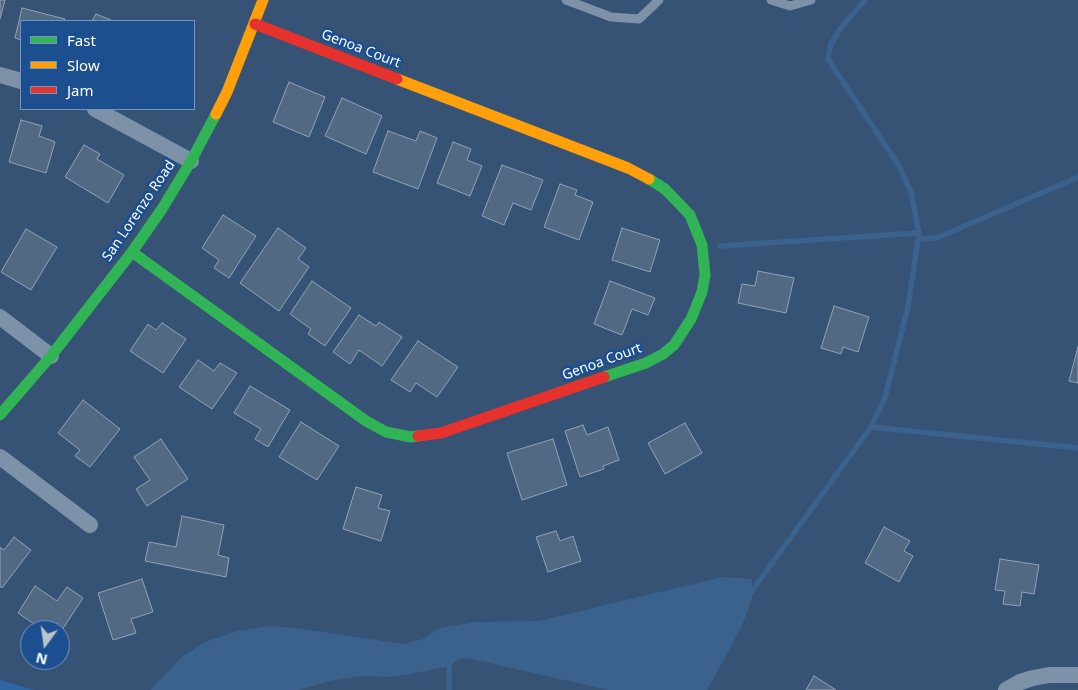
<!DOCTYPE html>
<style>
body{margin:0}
#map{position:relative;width:1078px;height:690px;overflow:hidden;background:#365274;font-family:"Noto Sans",sans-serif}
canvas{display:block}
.legend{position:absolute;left:20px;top:20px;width:175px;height:90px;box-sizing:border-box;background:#1b4f8f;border:1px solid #7695bc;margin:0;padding:6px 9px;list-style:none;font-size:15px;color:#fff}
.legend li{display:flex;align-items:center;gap:10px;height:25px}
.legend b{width:25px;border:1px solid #7695bc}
.north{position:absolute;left:20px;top:620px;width:50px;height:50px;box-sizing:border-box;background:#1b4f8f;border:1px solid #7695bc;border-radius:50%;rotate:194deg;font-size:14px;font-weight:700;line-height:20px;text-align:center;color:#fff}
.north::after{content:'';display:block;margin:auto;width:18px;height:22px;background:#b9c2ce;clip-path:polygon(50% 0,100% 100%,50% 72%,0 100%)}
</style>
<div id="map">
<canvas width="1078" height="690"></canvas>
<ul class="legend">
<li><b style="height:6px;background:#30b455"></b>Fast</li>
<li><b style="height:6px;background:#ff9f0a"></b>Slow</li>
<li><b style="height:6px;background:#e5322d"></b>Jam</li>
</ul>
<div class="north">N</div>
</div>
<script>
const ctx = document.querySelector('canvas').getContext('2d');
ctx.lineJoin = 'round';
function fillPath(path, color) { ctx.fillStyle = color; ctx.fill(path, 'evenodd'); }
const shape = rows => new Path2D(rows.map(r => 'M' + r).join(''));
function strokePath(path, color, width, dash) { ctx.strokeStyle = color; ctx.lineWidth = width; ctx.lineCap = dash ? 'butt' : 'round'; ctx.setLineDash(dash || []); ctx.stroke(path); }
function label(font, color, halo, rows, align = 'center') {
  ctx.font = font + ' "Noto Sans",sans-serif'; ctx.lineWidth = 5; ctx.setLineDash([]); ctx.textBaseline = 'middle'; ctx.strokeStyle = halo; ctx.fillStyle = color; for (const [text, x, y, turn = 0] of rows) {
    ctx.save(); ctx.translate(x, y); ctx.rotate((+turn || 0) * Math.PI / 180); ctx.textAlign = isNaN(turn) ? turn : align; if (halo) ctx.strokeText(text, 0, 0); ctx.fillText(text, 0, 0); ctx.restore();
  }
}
fillPath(shape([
 [0,680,34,690,0,690]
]), '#2f66a5');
fillPath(shape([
 [722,577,752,579,752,599,742,626,707,690,608,690,467,658,459,659,450,666,406,675,386,677,362,676,330,681,298,690,150,690,183,656,205,642,237,631,269,626,296,628,404,644,423,639,440,628,475,622,539,621]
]), '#3b618d');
strokePath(shape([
 [919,239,937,238,1078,177],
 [720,246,919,233],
 [871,427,1078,448],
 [749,595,871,427,885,398,908,307,919,233,911,192,899,166,828,59,831,44,840,29,865,0],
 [449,664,449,690]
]), '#3b618d', 5.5);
const building = shape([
 [0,0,5,0,0,19,0,0],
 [22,8,65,19,64,21,21,21,21,40,15,38,22,8],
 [96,14,113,21,92,21,96,14],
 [289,82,325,97,309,137,273,122,289,82],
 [342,98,382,116,366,154,325,136,342,98],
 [21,120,42,126,39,136,55,142,46,173,9,162,21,120],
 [388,131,416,141,420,131,437,138,418,189,373,172,388,131],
 [453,142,471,149,467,160,482,166,470,196,437,183,453,142],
 [84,145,100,154,97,159,124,175,108,203,65,177,84,145],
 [502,165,543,180,531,210,513,203,504,225,482,216,502,165],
 [560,184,577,190,575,195,593,202,579,240,544,227,560,184],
 [223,215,256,236,229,278,214,268,219,260,202,248,223,215],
 [278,228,306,248,298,259,309,267,279,311,240,283,278,228],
 [622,228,660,240,650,272,612,260,622,228],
 [26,229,57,247,31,290,1,272,26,229],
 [758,271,794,278,786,313,738,303,742,284,755,286,758,271],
 [312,281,351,308,325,346,308,334,311,329,290,314,312,281],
 [610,281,655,298,648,315,632,309,622,335,594,324,610,281],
 [834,306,869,317,858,352,843,347,841,354,821,348,834,306],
 [359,315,376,326,379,322,402,337,382,366,359,350,350,364,333,352,359,315],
 [162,323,186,339,163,373,130,351,148,324,156,330,162,323],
 [418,341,458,367,437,397,416,383,410,392,391,380,418,341],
 [1078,347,1078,383,1069,381,1078,347],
 [198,360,214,371,220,363,237,373,212,409,179,387,198,360],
 [250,386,290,410,268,447,255,439,261,429,234,413,250,386],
 [83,400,120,429,90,467,75,456,80,450,58,433,83,400],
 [301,422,339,446,317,480,279,457,301,422],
 [685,423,702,453,665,474,648,443,685,423],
 [583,425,587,435,608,427,619,460,603,466,604,469,580,477,565,431,583,425],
 [161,439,188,479,147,506,136,489,150,480,134,457,161,439],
 [553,439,567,485,522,500,507,453,553,439],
 [356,487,382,495,378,508,390,511,381,541,343,529,356,487],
 [182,516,224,525,218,555,229,558,226,577,145,561,149,542,176,547,182,516],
 [884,527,910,541,904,551,913,556,899,582,865,563,884,527],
 [556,531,560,541,573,536,581,561,548,572,536,537,556,531],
 [14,537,31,550,2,588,0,586,0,547,4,550,14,537],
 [1000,559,1039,565,1034,594,1022,592,1020,606,1003,604,1005,591,995,590,1000,559],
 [142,579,153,612,131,619,136,633,113,640,98,593,142,579],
 [35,586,57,601,67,587,83,598,60,633,60,630,43,630,18,613,35,586],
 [814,676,836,690,806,690,814,676]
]);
fillPath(building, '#526984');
strokePath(building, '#92a2b6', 1);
strokePath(shape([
 [566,0,611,17,639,19,659,0],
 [771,0,790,6,811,0]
]), '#7d92a8', 9);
strokePath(shape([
 [0,75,21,81],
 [95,109,191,161],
 [0,317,51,356],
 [0,457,90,525],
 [1006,690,1020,682,1033,678,1049,675,1078,675]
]), '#7d92a8', 16);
strokePath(shape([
 [132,252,366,421,386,432,411,437,418,436],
 [604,377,646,363,663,354,674,345,691,319,702,292,705,275,702,245,690,215,665,189,649,179],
 [0,415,51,356,132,252,162,209,191,161,216,114]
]), '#30b455', 11);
strokePath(shape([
 [397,79,628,168,649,179],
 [216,114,227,92,263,0]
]), '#ff9f0a', 11);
strokePath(shape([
 [255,24,397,79],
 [418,436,441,433,604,377]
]), '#e5322d', 11);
label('14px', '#fff', '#1b4f8f', [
 ["Genoa Court",361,49,21],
 ["San Lorenzo Road",139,211,-56],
 ["Genoa Court",602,362,-20]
]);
</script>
